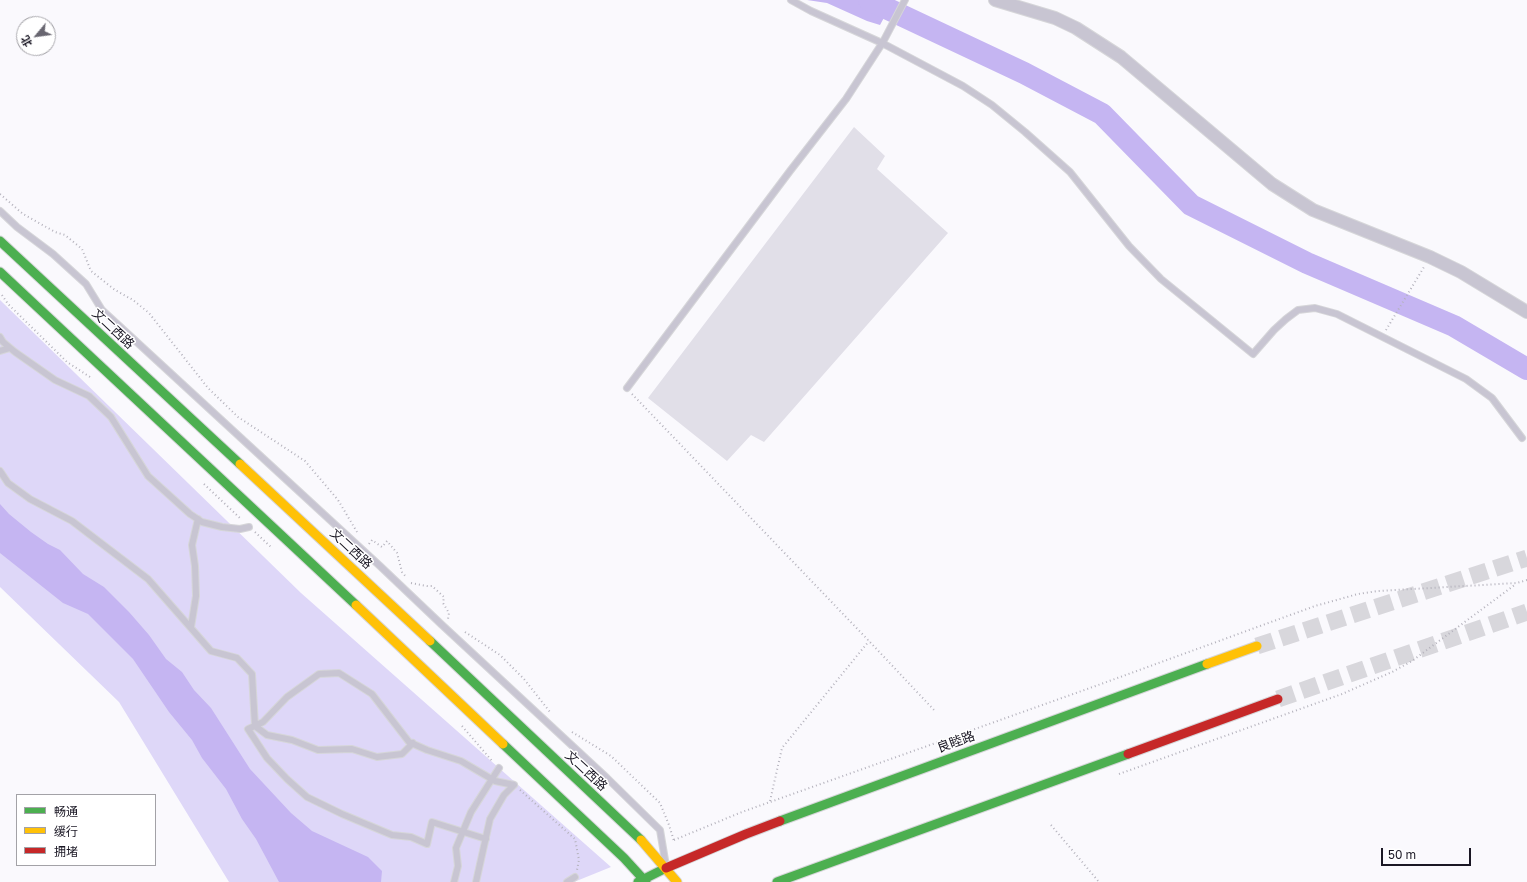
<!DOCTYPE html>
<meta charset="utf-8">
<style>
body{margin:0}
#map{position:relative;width:1527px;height:882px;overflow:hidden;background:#faf9fd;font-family:"Golos Text","Noto Sans SC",sans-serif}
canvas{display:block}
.legend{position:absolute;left:16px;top:794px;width:140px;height:72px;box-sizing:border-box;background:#fff;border:1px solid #a3a2a7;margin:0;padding:5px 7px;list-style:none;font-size:12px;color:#1a1724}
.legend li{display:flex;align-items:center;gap:8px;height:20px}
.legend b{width:20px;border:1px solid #a3a2a7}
.north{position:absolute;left:16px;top:16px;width:40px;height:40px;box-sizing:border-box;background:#fff;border:1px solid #a3a2a7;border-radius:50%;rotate:241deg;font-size:11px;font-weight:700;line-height:16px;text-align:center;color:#1a1724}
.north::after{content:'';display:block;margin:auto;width:14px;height:18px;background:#686670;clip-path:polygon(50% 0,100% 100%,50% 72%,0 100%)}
.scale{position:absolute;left:1381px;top:848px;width:90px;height:18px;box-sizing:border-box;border:2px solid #1a1724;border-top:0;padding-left:5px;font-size:12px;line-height:14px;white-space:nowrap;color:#1a1724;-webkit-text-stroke:3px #fff;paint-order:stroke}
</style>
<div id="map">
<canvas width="1527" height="882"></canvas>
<ul class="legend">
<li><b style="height:5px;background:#4caf50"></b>畅通</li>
<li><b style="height:5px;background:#ffc107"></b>缓行</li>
<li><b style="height:5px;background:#c62828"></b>拥堵</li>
</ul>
<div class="north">北</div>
<div class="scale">50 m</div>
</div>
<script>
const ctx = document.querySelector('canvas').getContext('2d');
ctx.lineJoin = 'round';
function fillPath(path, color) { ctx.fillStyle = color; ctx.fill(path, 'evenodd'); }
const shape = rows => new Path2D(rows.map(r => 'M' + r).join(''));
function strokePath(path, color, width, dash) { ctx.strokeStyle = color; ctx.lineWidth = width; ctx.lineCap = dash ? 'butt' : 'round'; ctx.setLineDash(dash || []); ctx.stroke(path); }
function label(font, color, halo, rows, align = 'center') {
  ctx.font = font + ' "Golos Text","Noto Sans SC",sans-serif'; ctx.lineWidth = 3; ctx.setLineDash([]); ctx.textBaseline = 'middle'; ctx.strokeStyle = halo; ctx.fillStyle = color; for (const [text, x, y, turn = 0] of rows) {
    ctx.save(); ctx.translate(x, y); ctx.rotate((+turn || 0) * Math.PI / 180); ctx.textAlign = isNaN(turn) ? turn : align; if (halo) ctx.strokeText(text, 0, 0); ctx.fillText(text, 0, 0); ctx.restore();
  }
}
fillPath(shape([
 [0,300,301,593,611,867,574,882,229,882,119,702,0,587]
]), '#ded7f8');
fillPath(shape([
 [807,0,891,0,892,3,880,25,867,21,827,3],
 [0,504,9,514,31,532,48,544,60,550,83,574,104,587,129,612,149,635,166,659,182,672,194,690,211,708,250,769,291,813,312,831,368,857,382,871,381,882,279,882,256,839,242,819,226,789,202,758,192,740,169,712,133,659,88,614,63,603,0,553]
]), '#c5b5f2');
strokePath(shape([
 [869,0,1024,73,1102,114,1191,205,1307,263,1454,326,1527,369]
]), '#c5b5f2', 22);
fillPath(shape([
 [854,127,885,156,877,169,948,233,764,442,751,435,727,461,648,398]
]), '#e1dfe8');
strokePath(shape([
 [1257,646,1527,558],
 [1278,699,1527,612]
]), '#d8d7dc', 17, [17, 8]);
const lane = shape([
 [791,0,811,11,882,43,963,86,992,105,1025,132,1070,172,1129,246,1161,279,1253,354,1274,330,1286,319,1298,310,1315,308,1337,314,1466,379,1492,398,1522,438],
 [0,211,17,227,53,254,86,284,102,310,380,566,441,624,607,778,660,830,665,860],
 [0,337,3,342,15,352,55,380,89,396,111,417,148,476,190,514,202,522,222,527,240,529,249,527],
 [0,351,10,348],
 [627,388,790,171,846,99,883,42,905,0],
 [0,471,8,483,30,499,72,521,148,579,211,651,237,658,252,674,255,726,267,735,292,740,318,750,352,749,377,757,402,754,413,743],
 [191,627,196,596,195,566,192,545,198,519],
 [486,839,432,822,427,844,411,837,392,835,342,814,307,797,287,779,267,758,248,729,263,722,287,697,319,674,339,673,372,694,409,742,427,750,461,761,495,781,514,785],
 [454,882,458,866,456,848,471,812,499,768],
 [476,882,490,819,504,795,514,785],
 [567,882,575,877]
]);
const street = shape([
 [995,0,1055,18,1076,28,1121,57,1272,184,1313,210,1430,257,1461,272,1527,312]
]);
const fast = shape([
 [0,241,240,464],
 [0,272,356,605],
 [430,641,641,840],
 [503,744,624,858,646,882],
 [780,821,1207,664],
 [638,882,666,868],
 [777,882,1128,754]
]);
const slow = shape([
 [240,464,430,641],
 [356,605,503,744],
 [1207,664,1257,646],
 [641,840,677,882]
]);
const jam = shape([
 [1128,754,1278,699],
 [666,868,746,834,780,821]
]);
strokePath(lane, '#d6d6d9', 8);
strokePath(street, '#d6d6d9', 14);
strokePath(fast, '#d6d6d9', 11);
strokePath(slow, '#d6d6d9', 11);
strokePath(jam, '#d6d6d9', 11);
strokePath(shape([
 [0,194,23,214,55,232,65,235,82,249,91,271,115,290,133,300,149,313,208,388,238,417,305,461,338,500,357,532],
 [2,295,8,304,67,362,90,377],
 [1386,330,1424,267],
 [632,394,869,641,934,710],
 [204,484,241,519],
 [255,532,272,548],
 [369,544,372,540,382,547,387,541,397,553,402,572,406,577],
 [411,583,427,586,432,586,444,597,443,603,449,613,448,619],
 [465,632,500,655,524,679,550,712],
 [462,726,493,762],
 [572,732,611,756,660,803,669,825,674,841],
 [1119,774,1342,694,1392,672,1412,661,1516,584],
 [520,790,575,839,579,860,577,870],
 [770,801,782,748,869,641],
 [1051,825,1099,882],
 [674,840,742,812,1090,688,1315,606,1358,594,1378,591,1517,583,1527,580]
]), '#b4b2bc', 2, [1, 3]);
strokePath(lane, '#c8c5d2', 6);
strokePath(street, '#c8c5d2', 12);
strokePath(fast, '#4caf50', 9);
strokePath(slow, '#ffc107', 9);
strokePath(jam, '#c62828', 9);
label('13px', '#1a1724', '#fff', [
 ["文二西路",113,329,43],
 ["文二西路",351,549,43],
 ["良睦路",956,742,-20],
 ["文二西路",586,771,43]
]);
</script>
